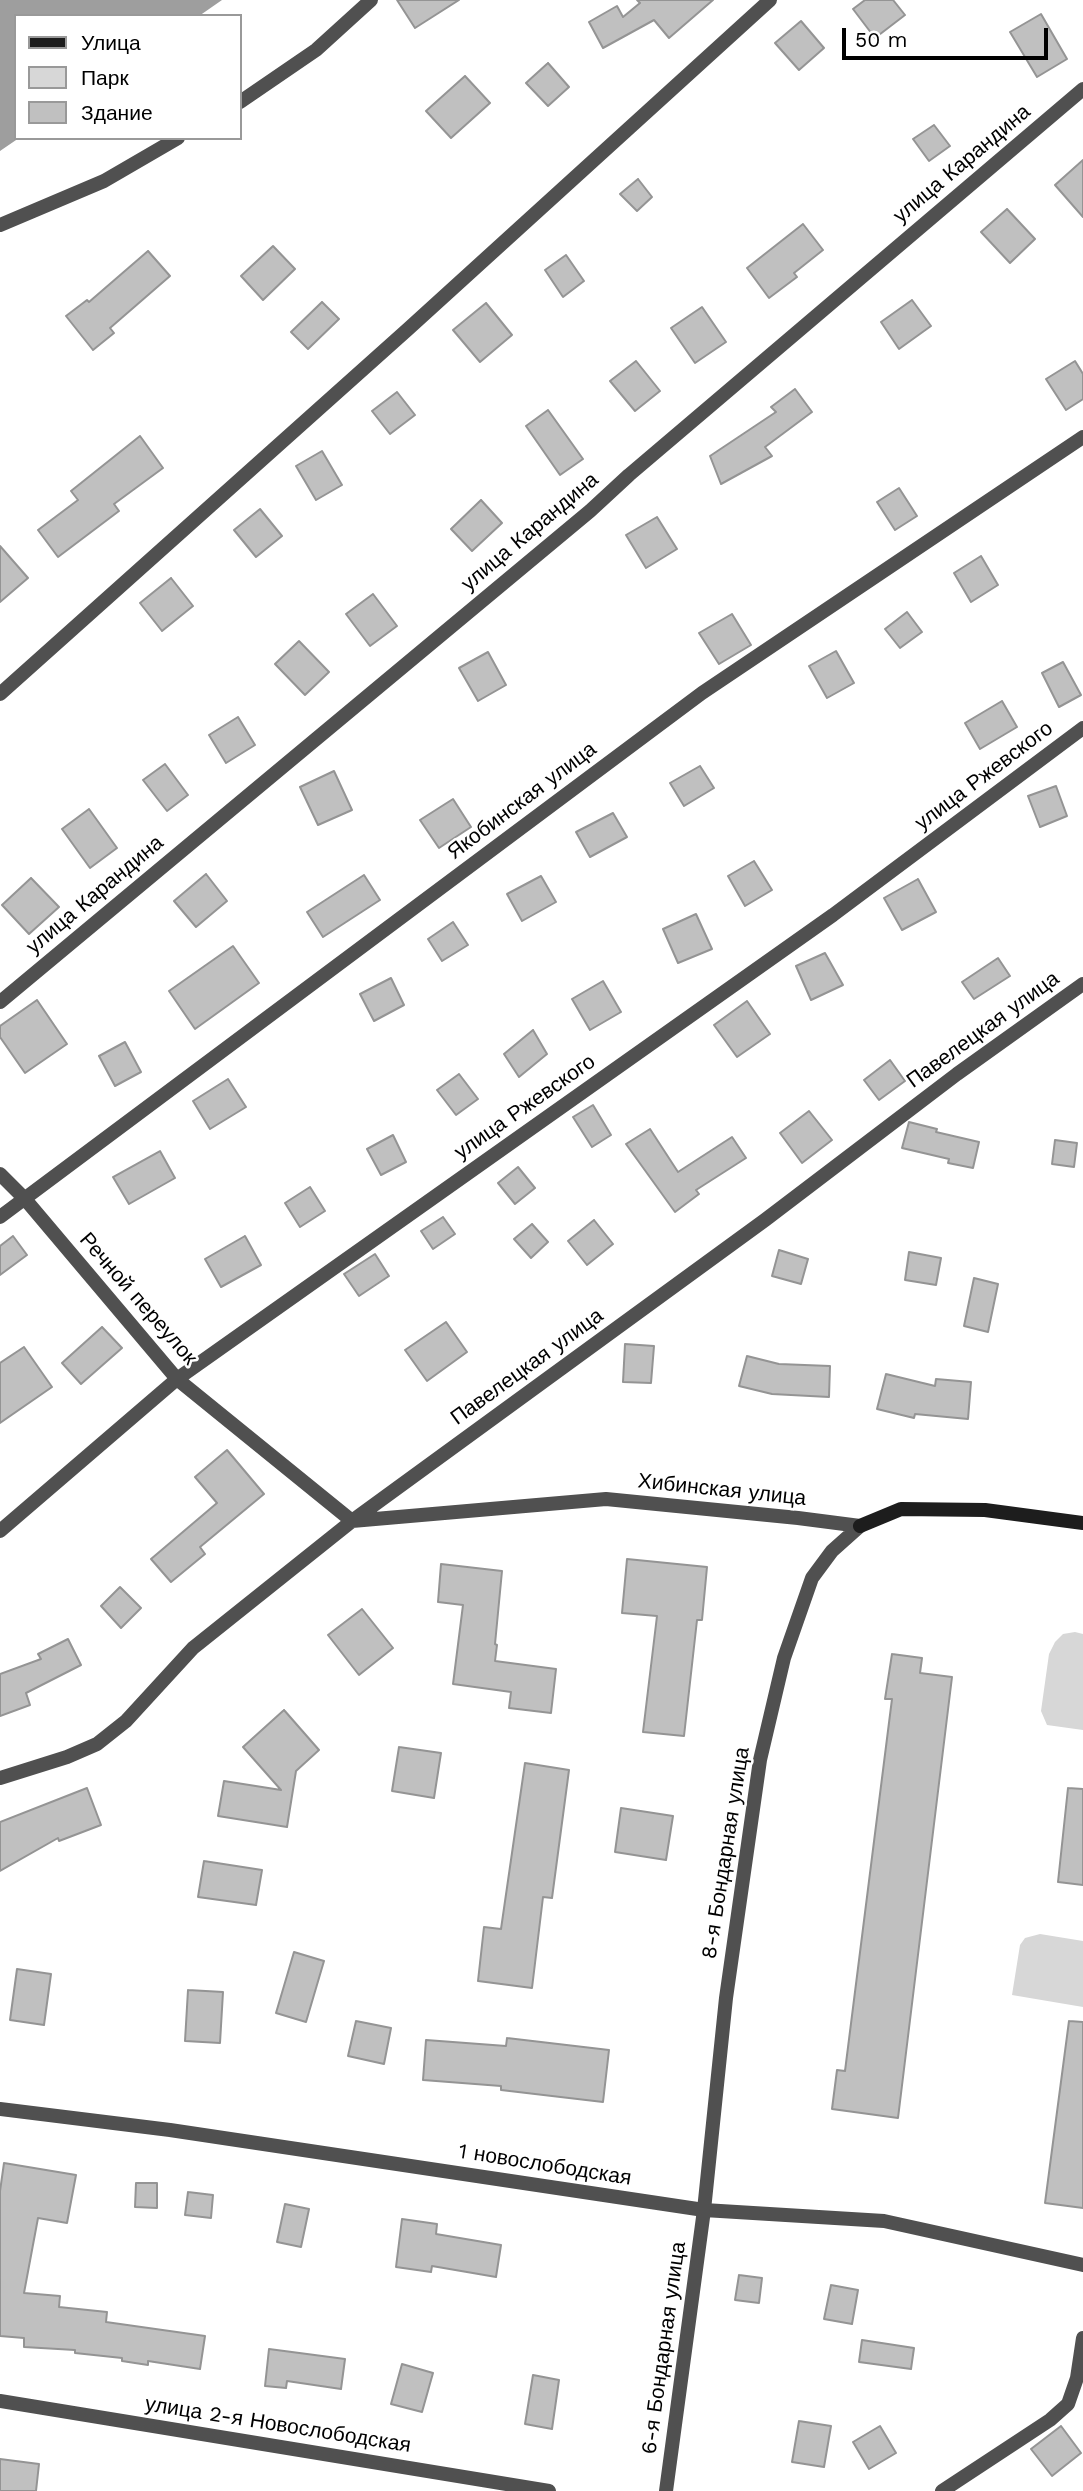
<!DOCTYPE html>
<meta charset="utf-8">
<style>
body{margin:0}
#map{position:relative;width:1083px;height:2491px;overflow:hidden;background:#fff;font-family:"Work Sans",sans-serif}
canvas{display:block}
.legend{position:absolute;left:14px;top:14px;width:228px;height:126px;box-sizing:border-box;background:#fff;border:2px solid #999;margin:0;padding:9px 12px;list-style:none;font-size:21px;color:#000}
.legend li{display:flex;align-items:center;gap:14px;height:35px}
.legend b{width:35px;border:2px solid #999}
.scale{position:absolute;left:842px;top:28px;width:206px;height:32px;box-sizing:border-box;border:4px solid #000;border-top:0;padding-left:9px;font-size:21px;line-height:24px;white-space:nowrap;color:#000;-webkit-text-stroke:5px #fff;paint-order:stroke}
</style>
<div id="map">
<canvas width="1083" height="2491"></canvas>
<ul class="legend">
<li><b style="height:9px;background:#1d1d1d"></b>Улица</li>
<li><b style="height:19px;background:#d7d7d7"></b>Парк</li>
<li><b style="height:19px;background:#c0c0c0"></b>Здание</li>
</ul>
<div class="scale">50 m</div>
</div>
<script>
const ctx = document.querySelector('canvas').getContext('2d');
ctx.lineJoin = 'round';
function fillPath(path, color) { ctx.fillStyle = color; ctx.fill(path, 'evenodd'); }
const shape = rows => new Path2D(rows.map(r => 'M' + r).join(''));
function strokePath(path, color, width, dash) { ctx.strokeStyle = color; ctx.lineWidth = width; ctx.lineCap = dash ? 'butt' : 'round'; ctx.setLineDash(dash || []); ctx.stroke(path); }
function label(font, color, halo, rows, align = 'center') {
  ctx.font = font + ' "Work Sans",sans-serif'; ctx.lineWidth = 5; ctx.setLineDash([]); ctx.textBaseline = 'middle'; ctx.strokeStyle = halo; ctx.fillStyle = color; for (const [text, x, y, turn = 0] of rows) {
    ctx.save(); ctx.translate(x, y); ctx.rotate((+turn || 0) * Math.PI / 180); ctx.textAlign = isNaN(turn) ? turn : align; if (halo) ctx.strokeText(text, 0, 0); ctx.fillText(text, 0, 0); ctx.restore();
  }
}
fillPath(shape([
 [1075,1632,1083,1634,1083,1730,1047,1725,1041,1711,1049,1654,1055,1642,1063,1634],
 [1040,1934,1083,1941,1083,2007,1012,1995,1020,1945,1025,1938]
]), '#d7d7d7');
fillPath(shape([
 [0,0,222,0,199,16,16,16,16,138,19,138,0,151]
]), '#9e9e9e');
const building = shape([
 [397,0,459,0,415,28,397,0],
 [637,0,713,0,669,38,654,20,603,48,589,22,617,6,623,17,640,3,637,0],
 [865,0,893,0,905,15,875,38,853,9,865,0],
 [1041,14,1067,59,1037,77,1010,32,1041,14],
 [801,21,824,48,799,70,775,43,801,21],
 [548,63,569,87,548,106,526,83,548,63],
 [465,76,490,103,451,138,426,111,465,76],
 [934,125,950,146,929,161,913,139,934,125],
 [1083,160,1083,217,1055,185,1083,160],
 [638,179,652,197,637,211,620,194,638,179],
 [1007,209,1035,239,1010,263,981,232,1007,209],
 [803,224,823,250,794,273,797,277,769,298,747,268,803,224],
 [273,246,295,269,263,300,241,276,273,246],
 [148,251,170,276,110,328,114,333,93,350,66,316,87,300,89,302,148,251],
 [566,255,584,281,563,297,545,270,566,255],
 [912,300,931,326,899,349,881,322,912,300],
 [322,302,339,319,308,349,291,332,322,302],
 [486,303,512,335,480,362,453,330,486,303],
 [702,307,726,342,695,363,671,328,702,307],
 [636,361,660,391,635,411,610,381,636,361],
 [1075,361,1083,374,1083,399,1066,410,1046,379,1075,361],
 [795,389,812,412,765,447,772,456,721,484,710,456,776,412,771,407,795,389],
 [397,392,415,415,390,434,372,411,397,392],
 [548,410,583,459,560,475,526,426,548,410],
 [140,436,163,468,114,504,119,511,58,557,38,530,78,500,71,491,140,436],
 [322,451,342,485,316,500,296,466,322,451],
 [899,488,917,516,895,530,877,502,899,488],
 [481,500,502,523,472,551,451,529,481,500],
 [260,509,282,536,256,557,234,530,260,509],
 [657,517,677,549,646,568,626,535,657,517],
 [0,546,28,578,0,602,0,546],
 [981,556,998,585,971,602,954,573,981,556],
 [171,578,193,606,162,631,140,603,171,578],
 [373,594,397,626,370,646,346,614,373,594],
 [907,612,922,632,900,648,885,629,907,612],
 [732,614,751,645,719,664,699,633,732,614],
 [299,641,329,672,305,695,275,664,299,641],
 [836,651,854,683,827,698,809,666,836,651],
 [488,652,506,685,478,701,459,668,488,652],
 [1063,662,1081,695,1059,707,1042,673,1063,662],
 [1002,701,1017,727,980,749,965,723,1002,701],
 [238,717,255,745,226,763,209,735,238,717],
 [165,764,188,795,167,811,143,780,165,764],
 [700,766,714,788,684,806,670,783,700,766],
 [334,771,352,810,318,825,300,787,334,771],
 [1056,786,1067,816,1040,827,1028,796,1056,786],
 [453,799,471,827,439,848,420,820,453,799],
 [89,809,117,848,90,868,62,829,89,809],
 [613,813,627,837,590,857,576,832,613,813],
 [754,861,772,890,745,906,728,876,754,861],
 [206,874,227,901,196,927,174,901,206,874],
 [364,875,380,900,323,937,307,912,364,875],
 [541,876,556,902,522,921,507,894,541,876],
 [31,878,59,907,29,934,2,905,31,878],
 [918,879,936,912,902,930,884,898,918,879],
 [696,914,712,949,678,963,663,929,696,914],
 [453,922,468,945,442,961,428,939,453,922],
 [233,946,259,983,195,1029,169,991,233,946],
 [825,953,843,985,811,1000,796,966,825,953],
 [998,958,1010,976,974,999,962,982,998,958],
 [391,978,404,1005,374,1021,360,994,391,978],
 [603,981,621,1012,590,1030,572,999,603,981],
 [37,1000,67,1044,25,1073,0,1037,0,1026,37,1000],
 [747,1001,770,1034,737,1057,714,1025,747,1001],
 [533,1030,547,1054,519,1077,504,1054,533,1030],
 [125,1042,141,1072,115,1086,99,1056,125,1042],
 [890,1060,905,1081,879,1100,864,1080,890,1060],
 [459,1074,478,1099,456,1115,437,1090,459,1074],
 [228,1079,246,1107,210,1129,193,1101,228,1079],
 [593,1105,611,1135,592,1147,573,1117,593,1105],
 [809,1111,832,1140,802,1163,780,1133,809,1111],
 [909,1122,937,1129,936,1132,979,1142,973,1168,948,1163,949,1159,902,1148,909,1122],
 [650,1129,678,1172,732,1137,746,1158,696,1190,699,1194,675,1212,626,1144,650,1129],
 [393,1135,406,1162,381,1175,367,1149,393,1135],
 [1055,1140,1077,1143,1074,1167,1052,1164,1055,1140],
 [160,1151,175,1178,129,1204,113,1177,160,1151],
 [518,1167,535,1188,515,1204,498,1183,518,1167],
 [310,1187,325,1211,300,1227,285,1203,310,1187],
 [443,1217,455,1234,433,1249,421,1231,443,1217],
 [594,1220,613,1244,587,1265,568,1241,594,1220],
 [532,1224,548,1242,531,1258,514,1239,532,1224],
 [13,1236,27,1255,0,1275,0,1246,13,1236],
 [245,1236,261,1265,221,1287,205,1259,245,1236],
 [779,1250,808,1259,801,1284,772,1276,779,1250],
 [909,1252,941,1258,936,1285,905,1280,909,1252],
 [375,1254,389,1276,359,1296,344,1274,375,1254],
 [974,1278,998,1284,988,1332,964,1326,974,1278],
 [446,1322,467,1352,427,1381,405,1350,446,1322],
 [102,1327,122,1348,81,1384,62,1363,102,1327],
 [625,1344,654,1346,651,1383,623,1382,625,1344],
 [24,1347,52,1387,0,1423,0,1363,24,1347],
 [747,1356,779,1364,830,1366,829,1397,772,1394,739,1386,747,1356],
 [886,1374,935,1386,936,1379,971,1382,968,1419,915,1414,914,1418,877,1409,886,1374],
 [227,1450,264,1494,200,1547,205,1554,171,1582,151,1559,217,1503,195,1477,227,1450],
 [627,1559,707,1567,702,1620,697,1620,684,1736,643,1732,657,1616,622,1613,627,1559],
 [441,1564,502,1571,495,1644,497,1645,495,1661,556,1669,551,1713,509,1708,511,1692,453,1684,463,1605,438,1602,441,1564],
 [120,1587,141,1608,121,1628,101,1606,120,1587],
 [362,1609,393,1648,359,1675,328,1635,362,1609],
 [68,1639,81,1665,26,1693,30,1705,0,1716,0,1674,41,1659,38,1654,68,1639],
 [892,1654,922,1658,920,1673,952,1677,898,2118,832,2109,837,2070,845,2071,892,1699,885,1699,892,1654],
 [284,1710,319,1750,296,1771,287,1827,218,1816,224,1781,281,1790,243,1747,284,1710],
 [399,1747,441,1753,434,1798,392,1791,399,1747],
 [525,1763,569,1770,552,1898,543,1897,532,1988,478,1981,484,1927,501,1929,525,1763],
 [87,1788,101,1825,59,1841,58,1838,0,1871,0,1822,87,1788],
 [1068,1788,1083,1789,1083,1885,1058,1882,1068,1788],
 [621,1808,673,1816,666,1860,615,1852,621,1808],
 [204,1861,262,1870,256,1905,198,1897,204,1861],
 [294,1952,324,1961,306,2022,276,2013,294,1952],
 [17,1969,51,1974,44,2025,10,2020,17,1969],
 [188,1990,223,1992,220,2043,185,2041,188,1990],
 [356,2021,391,2028,384,2064,348,2056,356,2021],
 [1069,2021,1083,2022,1083,2208,1045,2203,1069,2021],
 [507,2038,609,2050,603,2102,501,2090,501,2086,423,2080,426,2040,506,2046,507,2038],
 [4,2163,76,2175,67,2223,38,2218,24,2293,60,2296,59,2307,107,2312,106,2322,205,2336,200,2369,148,2361,148,2365,122,2361,122,2358,75,2353,75,2350,24,2347,24,2338,0,2336,0,2191,4,2163],
 [136,2183,157,2183,157,2208,135,2207,136,2183],
 [188,2192,213,2195,211,2218,185,2215,188,2192],
 [285,2204,309,2209,301,2247,277,2242,285,2204],
 [402,2219,437,2224,436,2234,501,2245,496,2277,432,2266,431,2272,396,2267,402,2219],
 [739,2275,762,2278,759,2303,735,2300,739,2275],
 [831,2285,858,2290,852,2324,824,2319,831,2285],
 [862,2340,914,2348,911,2369,859,2362,862,2340],
 [269,2349,345,2359,341,2389,287,2381,286,2388,265,2386,269,2349],
 [402,2364,433,2373,422,2412,391,2404,402,2364],
 [533,2375,559,2380,552,2429,525,2424,533,2375],
 [799,2421,831,2426,824,2467,792,2462,799,2421],
 [880,2426,896,2453,869,2469,853,2442,880,2426],
 [1061,2426,1081,2453,1052,2476,1031,2449,1061,2426],
 [0,2459,39,2464,36,2491,0,2491,0,2459]
]);
fillPath(building, '#c0c0c0');
strokePath(building, '#949494', 2);
strokePath(shape([
 [240,102,316,50,371,0],
 [0,225,104,181,178,138],
 [0,694,407,330,770,0],
 [0,1002,590,511,629,475,1083,89],
 [0,1174,25,1199,177,1379,352,1521,606,1499,798,1518,860,1526],
 [0,1217,702,693,1083,437],
 [0,1531,177,1379,833,915,1083,728],
 [0,1778,67,1757,97,1744,126,1721,193,1648,352,1521,765,1220,957,1074,1083,984],
 [0,2109,170,2130,704,2210,884,2221,1083,2265],
 [0,2401,549,2491],
 [666,2491,704,2210,726,1998,760,1760,784,1658,812,1578,832,1551,860,1526],
 [942,2491,1050,2420,1068,2404,1077,2378,1083,2338]
]), '#505050', 14);
strokePath(shape([
 [860,1526,901,1509,985,1510,1083,1523]
]), '#1d1d1d', 14);
label('21px', '#000', '#fff', [
 ["улица Карандина",962,164,-40],
 ["улица Карандина",530,532,-40],
 ["улица Ржевского",984,776,-37],
 ["Якобинская улица",522,801,-37],
 ["улица Карандина",95,895,-40],
 ["Павелецкая улица",983,1030,-36],
 ["улица Ржевского",525,1107,-35],
 ["Речной переулок",138,1299,49],
 ["Павелецкая улица",527,1367,-36],
 ["Хибинская улица",722,1490,6],
 ["8-я Бондарная улица",726,1853,-81],
 ["1 новослободская",545,2165,9],
 ["6-я Бондарная улица",664,2348,-82],
 ["улица 2-я Новослободская",278,2425,9]
]);
</script>
